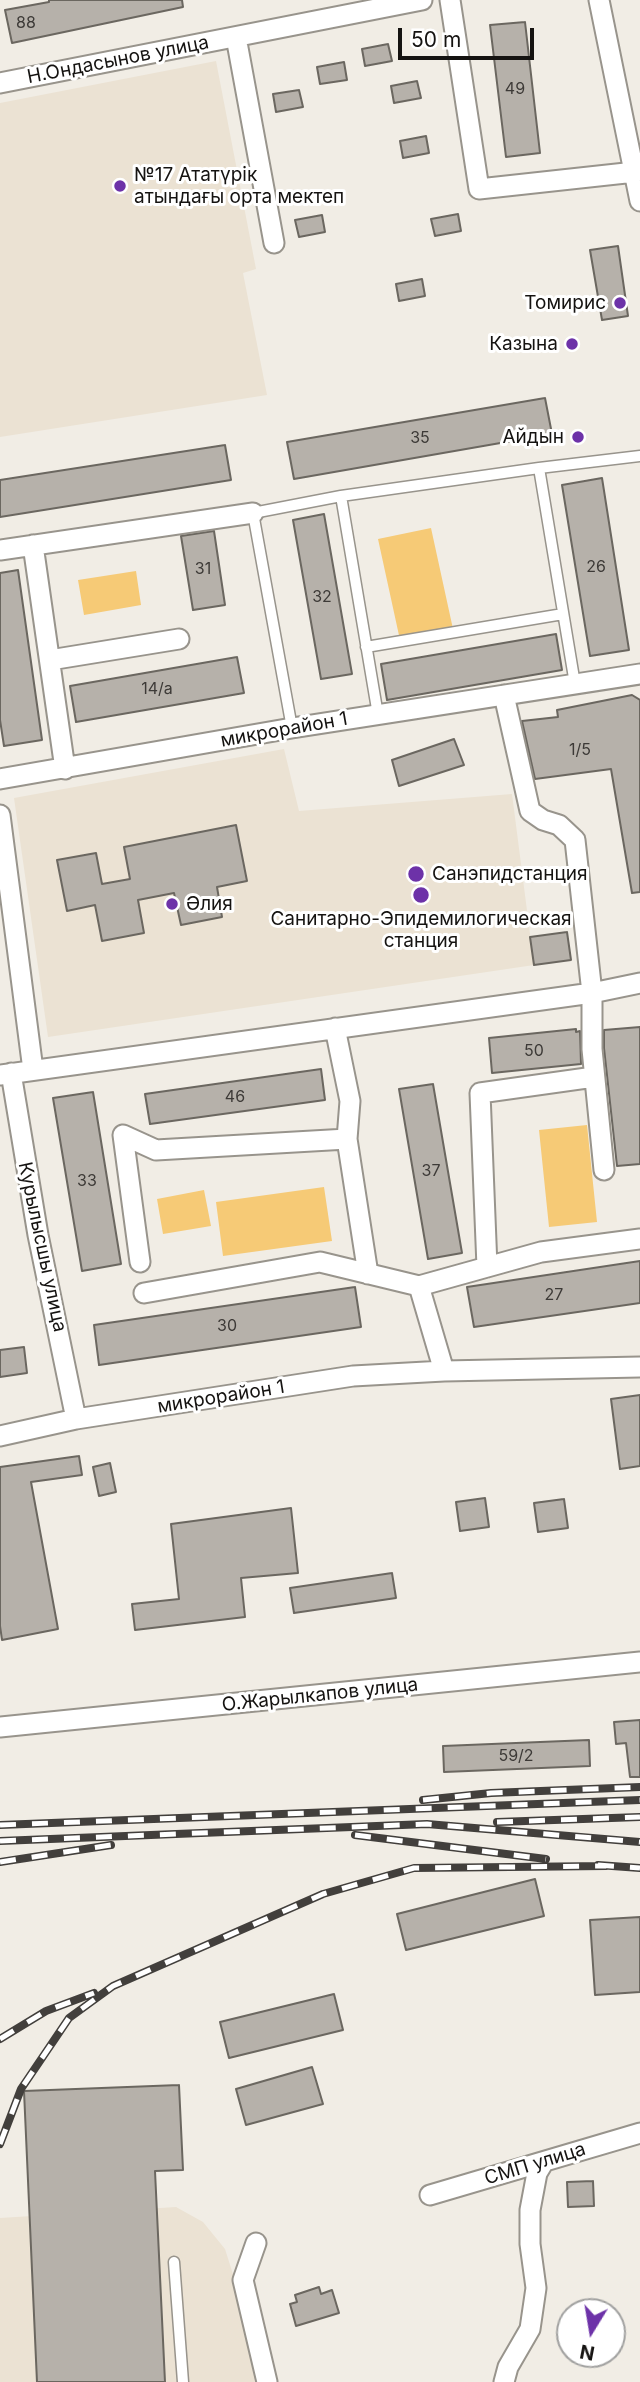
<!DOCTYPE html>
<meta charset="utf-8">
<style>
body{margin:0}
#map{position:relative;width:640px;height:2382px;overflow:hidden;background:#f1ede5;font-family:Inter,sans-serif}
canvas{display:block}
.north{position:absolute;left:556px;top:2298px;width:70px;height:70px;box-sizing:border-box;background:#fff;border:2px solid #a1a1a0;border-radius:50%;rotate:191deg;font-size:19px;font-weight:700;line-height:28px;text-align:center;color:#151311}
.north::after{content:'';display:block;margin:auto;width:24px;height:32px;background:#6d32a8;clip-path:polygon(50% 0,100% 100%,50% 72%,0 100%)}
.scale{position:absolute;left:398px;top:28px;width:136px;height:32px;box-sizing:border-box;border:4px solid #151311;border-top:0;padding-left:9px;font-size:21px;line-height:24px;white-space:nowrap;color:#151311;-webkit-text-stroke:5px #fff;paint-order:stroke}
</style>
<div id="map">
<canvas width="640" height="2382"></canvas>
<div class="north">N</div>
<div class="scale">50 m</div>
</div>
<script>
const ctx = document.querySelector('canvas').getContext('2d');
ctx.lineJoin = 'round';
function fillPath(path, color) { ctx.fillStyle = color; ctx.fill(path, 'evenodd'); }
const shape = rows => new Path2D(rows.map(r => 'M' + r).join(''));
function strokePath(path, color, width, dash) { ctx.strokeStyle = color; ctx.lineWidth = width; ctx.lineCap = dash ? 'butt' : 'round'; ctx.setLineDash(dash || []); ctx.stroke(path); }
function label(font, color, halo, rows, align = 'center') {
  ctx.font = font + ' Inter,sans-serif'; ctx.lineWidth = 6; ctx.setLineDash([]); ctx.textBaseline = 'middle'; ctx.strokeStyle = halo; ctx.fillStyle = color; for (const [text, x, y, turn = 0] of rows) {
    ctx.save(); ctx.translate(x, y); ctx.rotate((+turn || 0) * Math.PI / 180); ctx.textAlign = isNaN(turn) ? turn : align; if (halo) ctx.strokeText(text, 0, 0); ctx.fillText(text, 0, 0); ctx.restore();
  }
}
fillPath(shape([
 [216,61,256,269,243,273,267,395,0,437,0,103],
 [284,749,299,811,512,794,534,965,48,1037,14,798],
 [176,2207,203,2222,225,2249,237,2287,259,2382,0,2382,0,2218]
]), '#ebe2d3');
fillPath(shape([
 [431,528,453,629,400,640,378,539],
 [136,571,141,605,84,615,78,580],
 [587,1125,597,1222,549,1227,539,1130],
 [324,1187,332,1241,223,1256,216,1202],
 [204,1190,211,1226,163,1234,157,1199]
]), '#f6ca76');
const building = shape([
 [49,0,182,0,183,7,12,43,5,10,49,2,49,0],
 [525,22,540,153,506,157,490,25,525,22],
 [388,44,392,61,365,66,362,49,388,44],
 [344,62,347,80,320,84,317,67,344,62],
 [417,81,421,98,394,103,391,86,417,81],
 [299,90,303,107,276,112,273,94,299,90],
 [426,136,429,153,403,158,400,141,426,136],
 [458,214,461,231,435,236,431,219,458,214],
 [322,215,325,232,299,237,295,220,322,215],
 [618,246,628,316,602,320,590,250,618,246],
 [422,279,425,296,399,301,396,284,422,279],
 [545,398,552,434,294,479,287,442,545,398],
 [225,445,231,480,0,517,0,480,225,445],
 [602,478,629,650,590,656,562,485,602,478],
 [324,514,352,674,321,679,293,520,324,514],
 [214,531,225,605,193,610,181,536,214,531],
 [18,570,42,740,4,746,0,720,0,573,18,570],
 [556,634,562,670,387,700,381,664,556,634],
 [237,657,244,693,76,722,70,686,237,657],
 [632,695,640,700,640,892,632,893,611,769,535,779,522,721,558,717,557,710,632,695],
 [454,739,464,765,399,786,392,760,454,739],
 [236,825,247,881,217,887,222,917,181,925,174,893,138,900,144,933,102,941,95,905,67,911,57,860,96,853,102,884,130,879,124,847,236,825],
 [567,932,571,960,534,965,530,937,567,932],
 [640,1027,640,1164,617,1166,604,1048,604,1030,640,1027],
 [576,1029,576,1032,580,1031,581,1064,492,1073,489,1038,576,1029],
 [321,1069,325,1100,150,1124,145,1094,321,1069],
 [433,1084,462,1253,428,1259,399,1089,433,1084],
 [93,1092,121,1264,82,1271,53,1098,93,1092],
 [640,1261,640,1303,474,1327,467,1287,640,1261],
 [355,1287,361,1327,99,1365,94,1325,355,1287],
 [24,1347,27,1373,0,1377,0,1350,24,1347],
 [640,1395,640,1466,620,1469,611,1399,640,1395],
 [79,1456,82,1475,31,1482,58,1629,2,1640,0,1626,0,1467,79,1456],
 [110,1463,116,1492,99,1496,93,1467,110,1463],
 [485,1498,489,1527,460,1531,456,1502,485,1498],
 [564,1499,568,1528,538,1532,534,1503,564,1499],
 [291,1508,298,1573,241,1578,245,1617,135,1630,132,1604,179,1599,171,1524,291,1508],
 [392,1573,396,1598,294,1613,290,1588,392,1573],
 [640,1720,640,1777,630,1777,626,1743,616,1744,614,1722,640,1720],
 [589,1740,590,1766,444,1772,443,1746,589,1740],
 [535,1879,544,1916,406,1950,397,1914,535,1879],
 [640,1917,640,1992,595,1995,590,1920,640,1917],
 [334,1994,343,2030,229,2058,220,2022,334,1994],
 [312,2067,323,2104,246,2125,236,2089,312,2067],
 [179,2085,183,2170,155,2171,165,2382,37,2382,24,2091,179,2085],
 [593,2181,594,2206,568,2207,567,2182,593,2181],
 [319,2287,321,2294,332,2290,339,2313,296,2326,290,2304,297,2302,295,2295,319,2287]
]);
fillPath(building, '#b6b1aa');
strokePath(building, '#6b6760', 2);
const service = shape([
 [539,468,640,456],
 [341,496,378,715],
 [366,647,563,614],
 [292,728,253,513,341,496,539,468,575,684],
 [174,2262,183,2382]
]);
const minor = shape([
 [450,0,479,189,635,172],
 [599,0,640,201],
 [236,37,274,243],
 [0,83,422,0],
 [33,545,65,769],
 [0,550,253,513],
 [50,660,179,639],
 [504,695,530,811,543,820,559,825,575,840,592,993,592,1049,604,1170],
 [0,779,292,728,640,674],
 [0,815,33,1070],
 [335,1028,350,1101,347,1139,368,1274],
 [11,1073,38,1235,76,1419],
 [0,1075,592,993,640,983],
 [140,1262,123,1135,156,1150,347,1139],
 [487,1267,480,1093,594,1077],
 [144,1293,320,1262,419,1286],
 [444,1371,419,1286,541,1252,640,1239],
 [0,1436,76,1419,353,1376,444,1371,640,1367],
 [0,1727,640,1662],
 [430,2195,640,2133],
 [256,2243,243,2280,267,2382],
 [504,2382,508,2367,530,2329,536,2288,530,2244,530,2210,537,2173,543,2163]
]);
strokePath(service, '#98948c', 13);
strokePath(minor, '#98948c', 23);
strokePath(service, '#fff', 10);
strokePath(minor, '#fff', 19);
const rail = shape([
 [423,1800,491,1793,640,1787],
 [497,1822,640,1817],
 [0,1825,640,1800],
 [355,1835,546,1859],
 [0,1841,427,1824,640,1842],
 [0,1862,111,1845],
 [598,1865,640,1868],
 [0,2039,46,2011,94,1993],
 [0,2144,21,2089,69,2018,113,1986,323,1894,414,1868,606,1866]
]);
strokePath(rail, '#423f3c', 8);
strokePath(rail, '#fff', 5, [16]);
for (const [x, y, r, color] of [
 [120,186,7,"#6d32a8"],
 [620,303,7,"#6d32a8"],
 [572,344,7,"#6d32a8"],
 [578,437,7,"#6d32a8"],
 [416,874,9,"#6d32a8"],
 [421,895,9,"#6d32a8"],
 [172,904,7,"#6d32a8"]
]) { const dot = new Path2D(); dot.arc(x, y, r, 0, 2 * Math.PI); ctx.fillStyle = color; ctx.fill(dot); strokePath(dot, '#fff', 2.5); }
label('16px', '#3d3a37', null, [
 ["88",26,23],
 ["49",515,89],
 ["35",420,438],
 ["26",596,567],
 ["31",203,569],
 ["32",322,597],
 ["14/а",157,689],
 ["1/5",580,750],
 ["50",534,1051],
 ["46",235,1097],
 ["37",431,1171],
 ["33",87,1181],
 ["27",554,1295],
 ["30",227,1326],
 ["59/2",516,1756]
]);
label('19px', '#151311', '#fff', [
 ["Н.Ондасынов улица",118,60,-11],
 ["микрорайон 1",284,730,-10],
 ["Курылысшы улица",42,1247,78],
 ["микрорайон 1",221,1397,-9],
 ["О.Жарылкапов улица",320,1695,-6],
 ["СМП улица",535,2164,-17]
]);
label('19px', '#151311', '#fff', [
 ["№17 Ататүрік",134,175],
 ["атындағы орта мектеп",134,197],
 ["Томирис",606,303,"right"],
 ["Казына",558,344,"right"],
 ["Айдын",564,437,"right"],
 ["Санэпидстанция",432,874],
 ["Әлия",186,904],
 ["Санитарно-Эпидемилогическая",421,919,"center"],
 ["станция",421,941,"center"]
], 'left');
</script>
